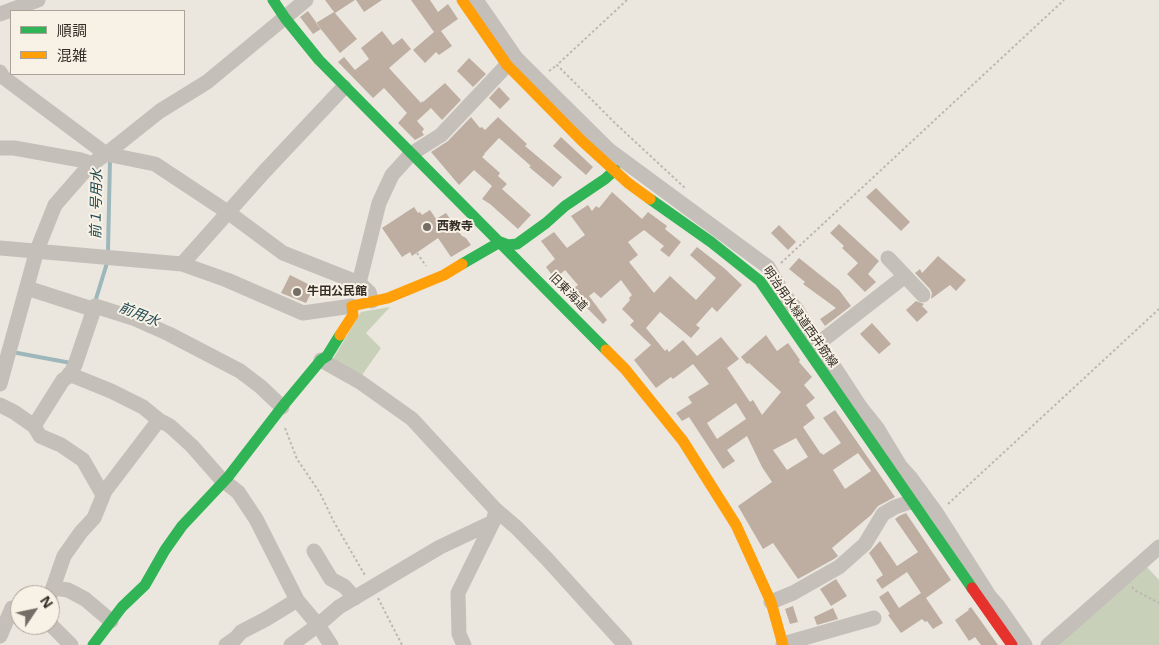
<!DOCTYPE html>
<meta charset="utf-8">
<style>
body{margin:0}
#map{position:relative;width:1159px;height:645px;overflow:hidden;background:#ebe7df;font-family:"Noto Sans","Noto Sans JP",sans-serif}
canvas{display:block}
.legend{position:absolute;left:10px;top:10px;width:175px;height:65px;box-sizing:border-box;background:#f8f2e6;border:1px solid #aaa39a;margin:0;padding:6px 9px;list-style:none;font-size:15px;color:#342d27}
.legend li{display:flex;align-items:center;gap:10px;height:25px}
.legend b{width:25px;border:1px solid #aaa39a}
.north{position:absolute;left:10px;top:585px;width:50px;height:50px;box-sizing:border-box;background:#f8f2e6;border:1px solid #aaa39a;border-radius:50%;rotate:56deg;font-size:14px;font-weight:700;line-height:20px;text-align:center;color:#342d27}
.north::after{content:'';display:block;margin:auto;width:18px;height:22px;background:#746e67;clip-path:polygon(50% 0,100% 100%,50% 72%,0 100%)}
</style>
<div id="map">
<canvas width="1159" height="645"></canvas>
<ul class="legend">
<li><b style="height:6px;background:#30b455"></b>順調</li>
<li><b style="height:6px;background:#ff9f0a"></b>混雑</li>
</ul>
<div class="north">N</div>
</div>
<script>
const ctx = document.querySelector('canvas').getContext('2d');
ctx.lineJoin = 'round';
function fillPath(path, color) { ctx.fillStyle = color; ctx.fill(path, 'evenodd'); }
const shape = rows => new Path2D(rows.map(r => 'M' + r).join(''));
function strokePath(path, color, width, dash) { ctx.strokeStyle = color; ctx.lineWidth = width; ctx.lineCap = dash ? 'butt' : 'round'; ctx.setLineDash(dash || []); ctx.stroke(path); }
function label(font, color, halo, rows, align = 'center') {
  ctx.font = font + ' "Noto Sans","Noto Sans JP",sans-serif'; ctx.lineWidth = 4; ctx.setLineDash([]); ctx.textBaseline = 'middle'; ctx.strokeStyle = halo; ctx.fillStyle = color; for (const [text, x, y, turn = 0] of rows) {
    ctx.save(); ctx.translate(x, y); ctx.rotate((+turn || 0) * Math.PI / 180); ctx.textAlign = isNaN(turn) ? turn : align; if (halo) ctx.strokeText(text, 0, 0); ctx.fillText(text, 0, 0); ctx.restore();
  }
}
fillPath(shape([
 [390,307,366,333,381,348,360,378,333,359,361,312],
 [1146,566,1159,580,1159,645,1058,645]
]), '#c9d0ba');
strokePath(shape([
 [108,250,110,159],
 [95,302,107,263],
 [12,352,71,363]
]), '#9db7bb', 4);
fillPath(shape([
 [325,0,355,0,335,13,357,39,340,53,316,23,334,12],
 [356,0,382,0,364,12],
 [411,0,430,0,438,12,448,4,458,19,441,31,452,46,439,55,436,52,425,63,413,50,434,32],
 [308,11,321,29,313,34,300,17],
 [382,31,393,45,402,38,411,49,389,68,421,103,422,101,423,102,445,83,461,100,442,120,431,108,417,121,424,129,422,132,424,135,415,140,398,123,407,113,384,88,373,98,338,62,344,57,355,70,369,59,361,48],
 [469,58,486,74,473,87,457,71],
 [499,87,510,99,500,109,489,98],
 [471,117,480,128,482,127,485,130,498,117,527,144,525,146,562,177,553,187,529,167,531,166,499,138,484,154,485,154,482,157,500,173,498,176,507,184,502,189,531,215,518,229,490,204,482,199,492,186,474,170,459,185,431,152,448,141],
 [561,137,593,167,586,175,553,146],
 [876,188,910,222,901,231,866,197],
 [612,192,642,219,648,212,663,223,667,226,665,229,681,242,669,257,660,250,664,246,644,230,628,242,638,255,629,262,654,293,670,276,696,300,716,278,690,255,697,247,724,268,742,285,717,312,712,307,696,325,700,328,691,338,660,312,646,328,665,351,667,349,669,352,683,340,697,356,721,337,739,359,727,368,750,402,753,400,762,415,781,392,749,363,747,364,741,357,766,335,777,351,788,343,800,360,799,362,812,377,804,385,815,398,806,405,815,418,803,427,821,454,822,453,823,455,841,443,823,418,835,410,895,497,878,506,871,515,832,548,838,556,834,559,798,579,773,543,763,549,738,506,772,482,762,467,747,436,727,450,735,461,723,469,689,417,682,421,676,413,692,403,688,397,709,384,693,364,673,379,671,377,656,388,634,360,651,345,630,325,634,321,622,309,630,300,629,298,632,295,621,280,601,298,594,292,589,296,607,320,603,324,570,291,578,285,565,270,555,279,546,267,555,259,541,241,554,232,567,248,585,235,571,216,588,205,592,211,596,206,599,208],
 [736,403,746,419,717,439,707,423],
 [796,438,808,457,787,470,773,450],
 [858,453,871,471,845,489,833,470],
 [414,207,418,213,420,212,422,215,430,210,436,219,446,213,462,236,466,238,471,245,451,257,438,238,412,256,410,252,402,257,382,228],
 [839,224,879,261,868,274,876,282,865,292,847,274,858,263,842,248,844,246,830,233],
 [779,225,796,242,788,250,771,233],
 [938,256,966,280,956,291,950,285,931,299,932,293,930,289,915,273,920,269,922,273],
 [799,258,839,290,851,306,825,326,820,319,836,308,803,284,805,282,789,269],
 [290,275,314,287,306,303,281,293],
 [916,301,924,304,922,306,928,312,917,322,906,310],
 [872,323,891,344,879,354,860,334],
 [906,513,951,580,926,598,943,623,933,629,927,621,925,622,922,619,901,633,888,615,890,614,879,597,888,591,899,608,921,593,907,572,882,589,876,580,883,575,869,553,880,541,897,566,918,552,895,519,899,516],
 [836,579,847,596,831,606,820,589],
 [793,606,798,622,790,624,785,609],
 [971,607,998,645,981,645,975,637,969,641,955,620,969,610,968,609],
 [833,608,838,619,817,625,814,617]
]), '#beaea2');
strokePath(shape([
 [627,0,557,65,616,124,685,188],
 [549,71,557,65],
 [417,253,426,266],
 [781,263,1064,0],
 [285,428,297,459,320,493,334,522,366,577],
 [948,504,1159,309],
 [1132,587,1136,591,1159,603],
 [378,598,402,645]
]), '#bcb7b1', 2, [2.5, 2.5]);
strokePath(shape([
 [306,0,207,82,160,111,106,154,155,164,229,213,283,253,359,283,369,292,372,301],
 [476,0,516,58,609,150,768,267,784,295,797,310,819,347,831,362,861,408,877,428,900,466,910,477,937,514,990,597,998,606,1025,645],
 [0,14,38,0],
 [0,72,3,77,106,154,89,166,55,205,37,250,0,384],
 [0,148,14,148,81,160,93,164],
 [0,248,182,264,227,280,303,313,352,306],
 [888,258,923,295],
 [182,264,264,172,344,87],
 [359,283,379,203,392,175,411,154,441,135,507,65],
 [27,288,89,308],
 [95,306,133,318,169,334,240,371,261,387,282,407],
 [810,350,905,276],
 [321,360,360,382,412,419,496,510,517,528,547,559,625,645],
 [69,374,111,391,143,407,159,420,170,426,192,446,221,479,238,492,256,519,297,600,318,625,331,645],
 [0,405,14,412,34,426,40,436,61,445,83,460,103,495],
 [34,426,63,380,69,376,75,365,93,312],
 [314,551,331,579,344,586,355,598],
 [54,588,68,590,85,599,111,621],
 [50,596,64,556,81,532,94,518,105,491,159,420],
 [771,602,793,593,839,567,865,544,883,514,895,507,913,501],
 [50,624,71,645],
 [0,636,12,608],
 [783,644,874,618],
 [226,645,236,638,241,632,266,619,297,600],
 [291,645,318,625,339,607,440,547,493,522,496,510],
 [464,645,459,634,458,593,493,522],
 [1048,645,1159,547]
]), '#c4bfb8', 15);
strokePath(shape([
 [273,0,285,18,319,60,606,350],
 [650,199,711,242,760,281,972,588],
 [462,264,500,242,508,245,517,244,546,223,565,206,605,179,615,170],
 [93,645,122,607,145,585,165,550,182,526,228,477,282,407,321,360,327,356,340,335]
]), '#30b455', 11);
strokePath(shape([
 [462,0,507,65,582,141,628,183,650,199],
 [340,335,353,315,352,306,388,298,444,275,462,264],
 [606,350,625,369,683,441,736,525,771,602,783,645]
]), '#ff9f0a', 11);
strokePath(shape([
 [972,588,1012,645]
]), '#e5322d', 11);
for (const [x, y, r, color] of [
 [427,227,5,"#746e67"],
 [297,292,5,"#746e67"]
]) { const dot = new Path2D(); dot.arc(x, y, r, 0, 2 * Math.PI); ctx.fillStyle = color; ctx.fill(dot); strokePath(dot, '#f8f2e6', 2); }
label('bold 12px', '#342d27', '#f8f2e6', [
 ["西教寺",437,227],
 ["牛田公民館",307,292]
], 'left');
label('12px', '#342d27', '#f8f2e6', [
 ["旧東海道",568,292,45],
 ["明治用水緑道西井筋線",800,317,55]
]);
label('italic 14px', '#1f4953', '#f8f2e6', [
 ["前１号用水",97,204,-89],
 ["前用水",139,315,22]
]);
</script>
